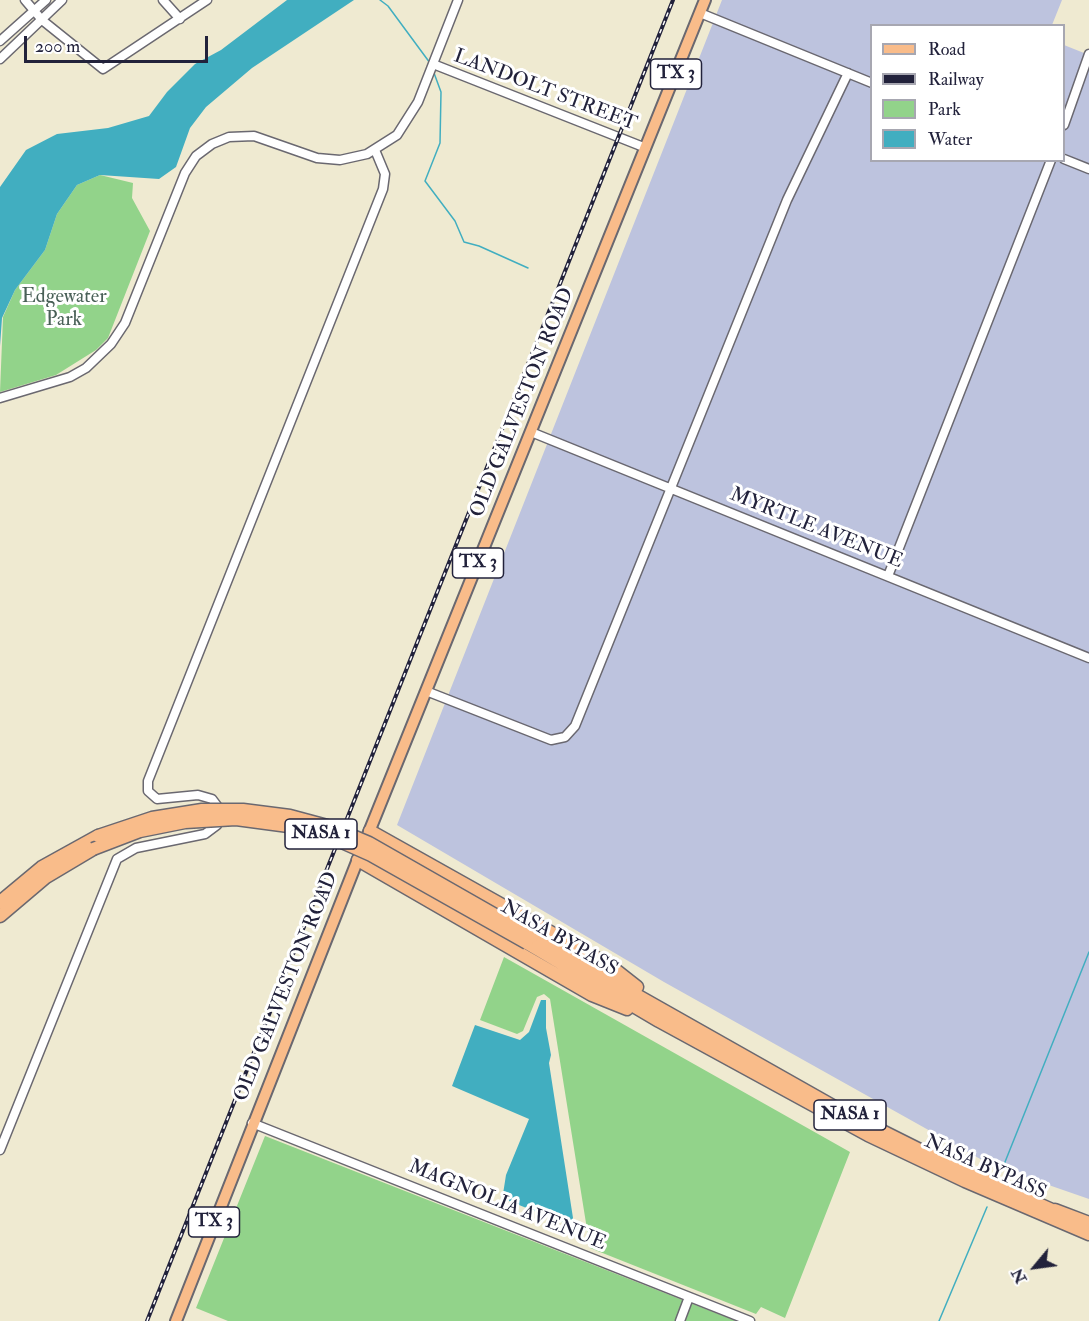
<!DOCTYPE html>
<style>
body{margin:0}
#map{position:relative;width:1089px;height:1321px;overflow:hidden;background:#efead1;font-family:"IM FELL Double Pica",serif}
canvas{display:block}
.legend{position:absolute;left:870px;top:24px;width:195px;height:138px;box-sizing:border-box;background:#fff;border:2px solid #a7a7b1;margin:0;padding:8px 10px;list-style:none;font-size:18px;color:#22223b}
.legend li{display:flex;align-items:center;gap:12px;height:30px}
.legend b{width:30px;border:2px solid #a7a7b1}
.north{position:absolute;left:1005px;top:1237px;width:60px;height:60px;-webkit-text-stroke:4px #fff;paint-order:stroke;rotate:241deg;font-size:16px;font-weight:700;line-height:24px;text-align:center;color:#22223b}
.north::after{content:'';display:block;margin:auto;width:21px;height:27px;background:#22223b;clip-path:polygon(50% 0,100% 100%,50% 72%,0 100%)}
.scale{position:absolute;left:24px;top:36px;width:184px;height:27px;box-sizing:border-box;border:3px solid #22223b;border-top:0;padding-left:8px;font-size:18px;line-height:21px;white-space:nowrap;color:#22223b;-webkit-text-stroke:4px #fff;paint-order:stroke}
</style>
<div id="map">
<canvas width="1089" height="1321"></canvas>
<ul class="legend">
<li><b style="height:8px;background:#f9bc8a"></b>Road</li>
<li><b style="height:8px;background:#22223b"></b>Railway</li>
<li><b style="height:16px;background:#92d38a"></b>Park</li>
<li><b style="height:16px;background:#41aec0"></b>Water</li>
</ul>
<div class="north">N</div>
<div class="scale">200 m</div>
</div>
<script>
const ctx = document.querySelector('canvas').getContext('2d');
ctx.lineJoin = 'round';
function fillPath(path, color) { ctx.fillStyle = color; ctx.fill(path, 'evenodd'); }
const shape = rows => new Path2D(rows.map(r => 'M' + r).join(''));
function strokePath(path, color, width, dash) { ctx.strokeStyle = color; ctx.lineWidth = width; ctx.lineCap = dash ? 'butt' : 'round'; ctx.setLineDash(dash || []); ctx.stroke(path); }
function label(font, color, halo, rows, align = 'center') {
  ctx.font = font + ' "IM FELL Double Pica",serif'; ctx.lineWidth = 6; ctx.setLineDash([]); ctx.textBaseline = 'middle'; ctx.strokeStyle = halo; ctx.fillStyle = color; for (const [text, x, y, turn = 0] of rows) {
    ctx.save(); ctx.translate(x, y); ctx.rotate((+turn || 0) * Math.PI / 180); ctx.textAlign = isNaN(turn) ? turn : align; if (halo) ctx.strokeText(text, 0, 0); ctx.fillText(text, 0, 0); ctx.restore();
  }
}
fillPath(shape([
 [722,0,1062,0,1052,25,872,26,872,160,1064,160,1064,45,1089,55,1089,1199,991,1165,664,982,397,825]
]), '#bdc3de');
fillPath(shape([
 [100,175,133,183,132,198,150,231,108,338,96,350,56,375,0,392,3,317,15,290,45,250,57,214,77,185],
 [504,957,850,1152,785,1318,761,1307,756,1314,590,1248,550,999,544,994,537,997,523,1031,517,1034,480,1020],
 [265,1136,736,1321,228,1321,196,1308]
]), '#92d38a');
fillPath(shape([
 [287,0,354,0,252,68,206,107,190,128,176,167,159,179,100,175,77,185,57,214,45,250,15,290,2,318,0,346,0,187,26,150,57,134,108,128,149,116,167,92,195,64,221,50],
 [541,1000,546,1000,546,1028,551,1055,549,1063,573,1218,569,1225,509,1201,503,1194,506,1175,529,1119,452,1086,475,1025,520,1040,529,1032]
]), '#41aec0');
strokePath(shape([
 [380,0,388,6,430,63],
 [434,73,441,92,440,143,425,181,455,221,464,242,479,246,528,268],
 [1001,1172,1089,952],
 [939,1321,987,1207]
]), '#41aec0', 1.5);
const minor = shape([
 [25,0,42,20,103,69,207,0],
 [163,0,180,19],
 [700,13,872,83],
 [0,41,46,0],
 [0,59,62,0],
 [433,64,646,148],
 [1064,125,1089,54],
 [1064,159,1089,169],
 [0,398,70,377,86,368,111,344,125,323,185,173,196,156,212,144,229,137,254,136,317,158,340,160,367,154,397,135,418,102,458,0],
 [531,432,1089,658],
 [888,576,1051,160],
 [426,691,551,740,565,737,575,726,787,200,848,73],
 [252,1123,750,1321],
 [0,1150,117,859,136,848,205,834,217,825,218,807,212,799,198,795,157,799,148,791,148,781,383,189,385,174,375,150],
 [680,1321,689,1297]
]);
const major = shape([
 [367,837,705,0],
 [176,1321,360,854]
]);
const highway = shape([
 [370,831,609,965,637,987],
 [358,860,592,995,627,1009],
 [0,902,42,867,98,836],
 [0,916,46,877,93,849],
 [532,936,838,1109,938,1159,1061,1214],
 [527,943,659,1021,868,1135,965,1181,1089,1234],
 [1055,1210,1089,1223]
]);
strokePath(minor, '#6a6870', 11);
strokePath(major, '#6a6870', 14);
strokePath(highway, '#6a6870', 15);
strokePath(minor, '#fff', 8);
strokePath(major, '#f9bc8a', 10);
strokePath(highway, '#f9bc8a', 12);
const rail = shape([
 [147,1321,673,0]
]);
strokePath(rail, '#22223b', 4);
strokePath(rail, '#fff', 1.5, [4.5]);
const highwayBridge = shape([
 [98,836,152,818,202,810,243,810,290,816,331,827,369,843,532,936],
 [93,849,140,831,185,822,236,819,296,827,326,835,371,855,527,943]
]);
strokePath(highwayBridge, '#6a6870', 15, []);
strokePath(highwayBridge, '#f9bc8a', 12);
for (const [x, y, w] of [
 [676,74,51],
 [478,563,51],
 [321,834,72],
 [850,1115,72],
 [214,1222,51]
]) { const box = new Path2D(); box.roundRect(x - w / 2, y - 15, w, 30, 4.5); ctx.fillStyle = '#fff'; ctx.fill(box); strokePath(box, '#22223b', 1.5); }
label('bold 18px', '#22223b', null, [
 ["TX 3",676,74],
 ["TX 3",478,563],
 ["NASA 1",321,834],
 ["NASA 1",850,1115],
 ["TX 3",214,1222]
]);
label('20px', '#22223b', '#fff', [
 ["LANDOLT STREET",545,91,21],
 ["OLD GALVESTON ROAD",523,403,-68],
 ["MYRTLE AVENUE",816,529,22],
 ["NASA BYPASS",559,939,30],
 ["OLD GALVESTON ROAD",287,987,-68],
 ["NASA BYPASS",985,1168,24],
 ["MAGNOLIA AVENUE",507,1206,22]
]);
label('20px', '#496057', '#fff', [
 ["Edgewater",64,298],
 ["Park",64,321]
]);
</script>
